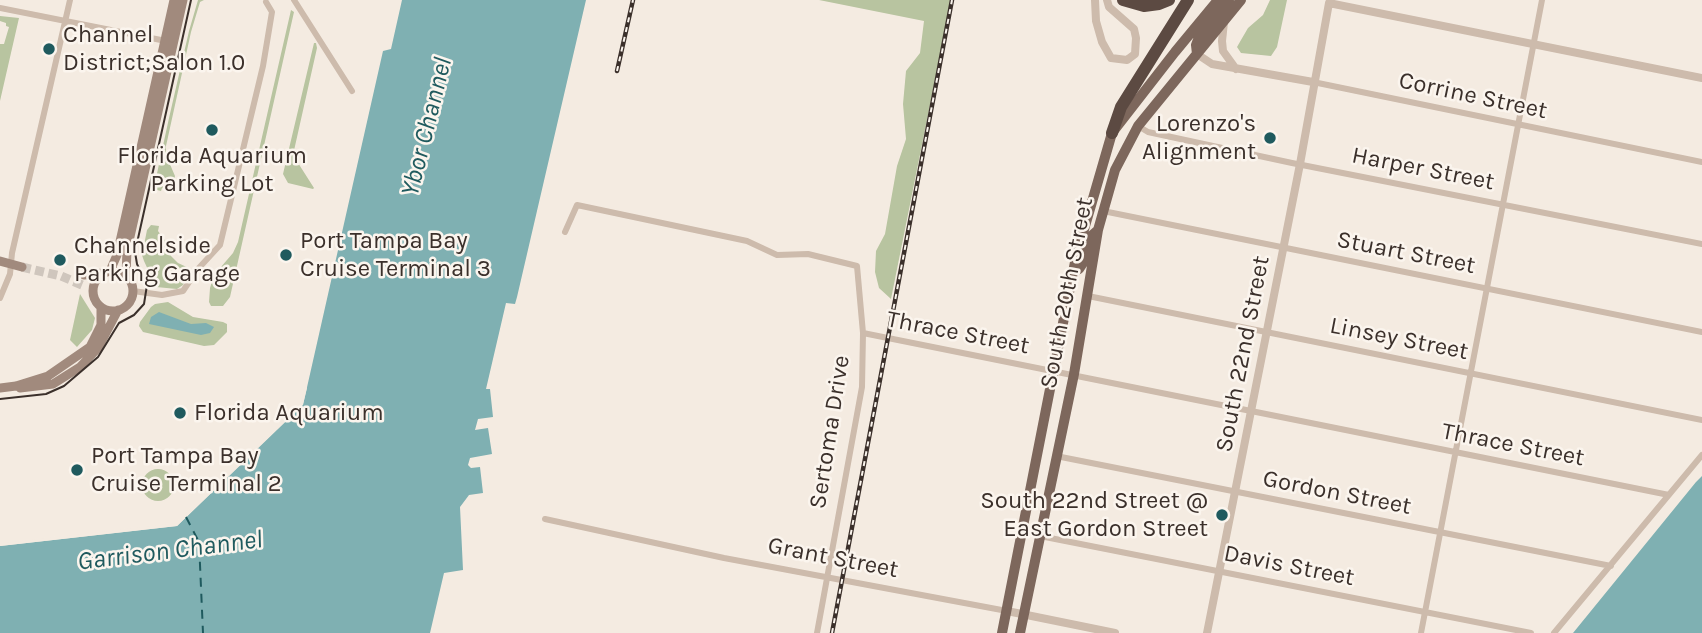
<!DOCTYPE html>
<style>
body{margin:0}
canvas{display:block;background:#f4ebe1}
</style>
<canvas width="1702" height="633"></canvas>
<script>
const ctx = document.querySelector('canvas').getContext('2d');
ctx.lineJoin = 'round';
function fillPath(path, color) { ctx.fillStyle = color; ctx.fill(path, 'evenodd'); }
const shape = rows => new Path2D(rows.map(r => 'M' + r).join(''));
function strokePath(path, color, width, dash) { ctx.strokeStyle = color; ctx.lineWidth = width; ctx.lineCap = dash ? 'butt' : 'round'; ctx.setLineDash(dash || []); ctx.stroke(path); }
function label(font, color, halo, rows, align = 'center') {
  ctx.font = font + ' Karla,sans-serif'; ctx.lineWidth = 5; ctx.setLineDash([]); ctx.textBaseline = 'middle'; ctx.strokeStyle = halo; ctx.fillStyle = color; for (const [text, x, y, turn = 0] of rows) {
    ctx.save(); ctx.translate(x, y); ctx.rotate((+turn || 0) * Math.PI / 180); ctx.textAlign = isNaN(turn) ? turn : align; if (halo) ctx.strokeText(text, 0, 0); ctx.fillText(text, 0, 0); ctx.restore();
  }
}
fillPath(shape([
 [198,0,204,0,200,2,191,32,166,146,166,155,175,176,172,191,162,188,161,191,157,190,156,178,169,118,189,31],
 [819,0,951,0,891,299,879,288,875,272,876,251,885,234,897,166,906,139,903,104,906,71,920,53,924,21],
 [1270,0,1287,0,1277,47,1271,56,1241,53,1237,47,1241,40,1248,28,1263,15],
 [291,10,294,12,230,297,223,306,211,306,209,302,210,288,214,275,233,253,238,242],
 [0,16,19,18,0,101,0,44,4,44,9,27,6,26,6,23,0,21],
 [314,43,316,43,317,48,293,155,314,188,313,189,288,183,283,174],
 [151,225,159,226,158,231,167,243,171,256,178,263,191,269,183,285,177,289,156,287,144,261,142,255,147,230],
 [80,294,95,318,92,330,77,347,70,340],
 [168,302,193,317,223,322,227,324,227,332,214,345,204,346,143,332,139,326,140,322,151,307,155,304],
 '142 485a16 16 0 1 1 32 0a16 16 0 1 1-32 0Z'
]), '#b8c4a0');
fillPath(shape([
 [402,0,586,0,517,297,515,304,506,303,486,389,490,389,493,417,478,419,475,430,488,428,492,454,470,458,468,465,471,468,480,467,483,493,469,495,460,507,463,570,444,573,430,633,0,633,0,546,177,526,303,405,383,51,391,49],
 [159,312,191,324,206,323,214,327,210,333,201,335,149,324,151,317],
 [1702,476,1702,633,1573,633,1696,482]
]), '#7fb0b2');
fillPath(shape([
 [304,387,307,388,303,404,177,526,0,546,0,543,175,523,300,403]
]), '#f4ebe1');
strokePath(shape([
 [186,517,199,542,203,633]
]), '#1f5a5e', 2, [9, 7]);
strokePath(shape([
 [22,267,61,276,82,285]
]), '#cfc6bd', 9, [9, 4.5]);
strokePath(shape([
 [294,0,352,91],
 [0,8,166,41],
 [1313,82,1702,162],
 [1138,126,1148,132,1292,163,1702,244],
 [1103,211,1702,332],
 [565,232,577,205,747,241,777,255,808,254,857,266,863,333,862,387,817,633],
 [133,291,162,295,183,291,197,270,220,245,263,66,272,12,266,2],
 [1088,296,1702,420],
 [0,298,10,274,12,253,70,0],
 [863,333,1669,495],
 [1056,456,1611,566],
 [545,519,724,558,1007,611],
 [1040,536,1531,633],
 [1421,633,1542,0],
 [1554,633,1702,455]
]), '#cdbbac', 6);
strokePath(shape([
 [1095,0,1096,21,1102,42,1111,58,1127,60,1135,54,1136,38,1134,29,1109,7,1107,0],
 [1224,22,1222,41,1223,51,1236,69],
 [1197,54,1212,64,1313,82],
 [1007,611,1115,633],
 [1207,633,1300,164,1329,3,1702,78]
]), '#cdbbac', 8);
strokePath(shape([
 [0,261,22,267],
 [110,271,117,255,174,0],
 '93 291a20 20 0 1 1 40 0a20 20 0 1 1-40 0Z',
 [84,275,103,273],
 [126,276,127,250,183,0],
 [0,388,16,386,48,376,90,347,101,325,101,307],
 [20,388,53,384,80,367,98,348,118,310]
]), '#a18a7d', 9);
strokePath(shape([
 [1197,54,1196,45,1199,37,1229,0],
 [1074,271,1079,269,1085,260,1089,238,1098,230],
 [1002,633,1076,257,1112,133,1175,52,1218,0],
 [1020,633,1074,374,1098,230,1115,170,1138,126,1241,0]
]), '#7d675c', 10);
strokePath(shape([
 [1123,0,1144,6,1159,4,1169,0],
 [1112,133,1121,107,1188,0]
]), '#5c4a42', 12);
strokePath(shape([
 [0,399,46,394,64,386,98,357,119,323,134,315,144,304,147,285,137,264,135,252,191,0]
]), '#3b302b', 2);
const rail = shape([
 [617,71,633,0],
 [832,633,952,0]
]);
strokePath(rail, '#3b302b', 4.5);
strokePath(rail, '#fbf5ee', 2, [5]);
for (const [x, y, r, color] of [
 [49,49,7,"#1f5a5e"],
 [212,130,7,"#1f5a5e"],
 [1270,138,7,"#1f5a5e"],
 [286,255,7,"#1f5a5e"],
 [60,260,7,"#1f5a5e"],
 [180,413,7,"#1f5a5e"],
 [77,470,7,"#1f5a5e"],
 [1222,515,7,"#1f5a5e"]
]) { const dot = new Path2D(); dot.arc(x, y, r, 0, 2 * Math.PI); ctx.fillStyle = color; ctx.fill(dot); strokePath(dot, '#fbf5ee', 2.5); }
label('24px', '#3b302b', '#fbf5ee', [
 ["Channel",63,35],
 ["District;Salon 1.0",63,63],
 ["Lorenzo's",1256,124,"right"],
 ["Alignment",1256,152,"right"],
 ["Florida Aquarium",212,156,"center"],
 ["Parking Lot",212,184,"center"],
 ["Port Tampa Bay",300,241],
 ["Cruise Terminal 3",300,269],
 ["Channelside",74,246],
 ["Parking Garage",74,274],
 ["Florida Aquarium",194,413],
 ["Port Tampa Bay",91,456],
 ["Cruise Terminal 2",91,484],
 ["South 22nd Street @",1208,501,"right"],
 ["East Gordon Street",1208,529,"right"]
], 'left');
label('24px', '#3b302b', '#fbf5ee', [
 ["Corrine Street",1473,96,12],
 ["Harper Street",1423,169,11],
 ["Stuart Street",1406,253,11],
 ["South 20th Street",1067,293,-79],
 ["Thrace Street",958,333,11],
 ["Linsey Street",1399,339,11],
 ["South 22nd Street",1243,354,-79],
 ["Sertoma Drive",830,432,-81],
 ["Thrace Street",1513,445,11],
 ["Gordon Street",1337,493,11],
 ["Grant Street",833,558,11],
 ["Davis Street",1289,566,11]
]);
label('italic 26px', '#1f5a5e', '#fbf5ee', [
 ["Ybor Channel",427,127,-76],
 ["Garrison Channel",170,551,-7]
]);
</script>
